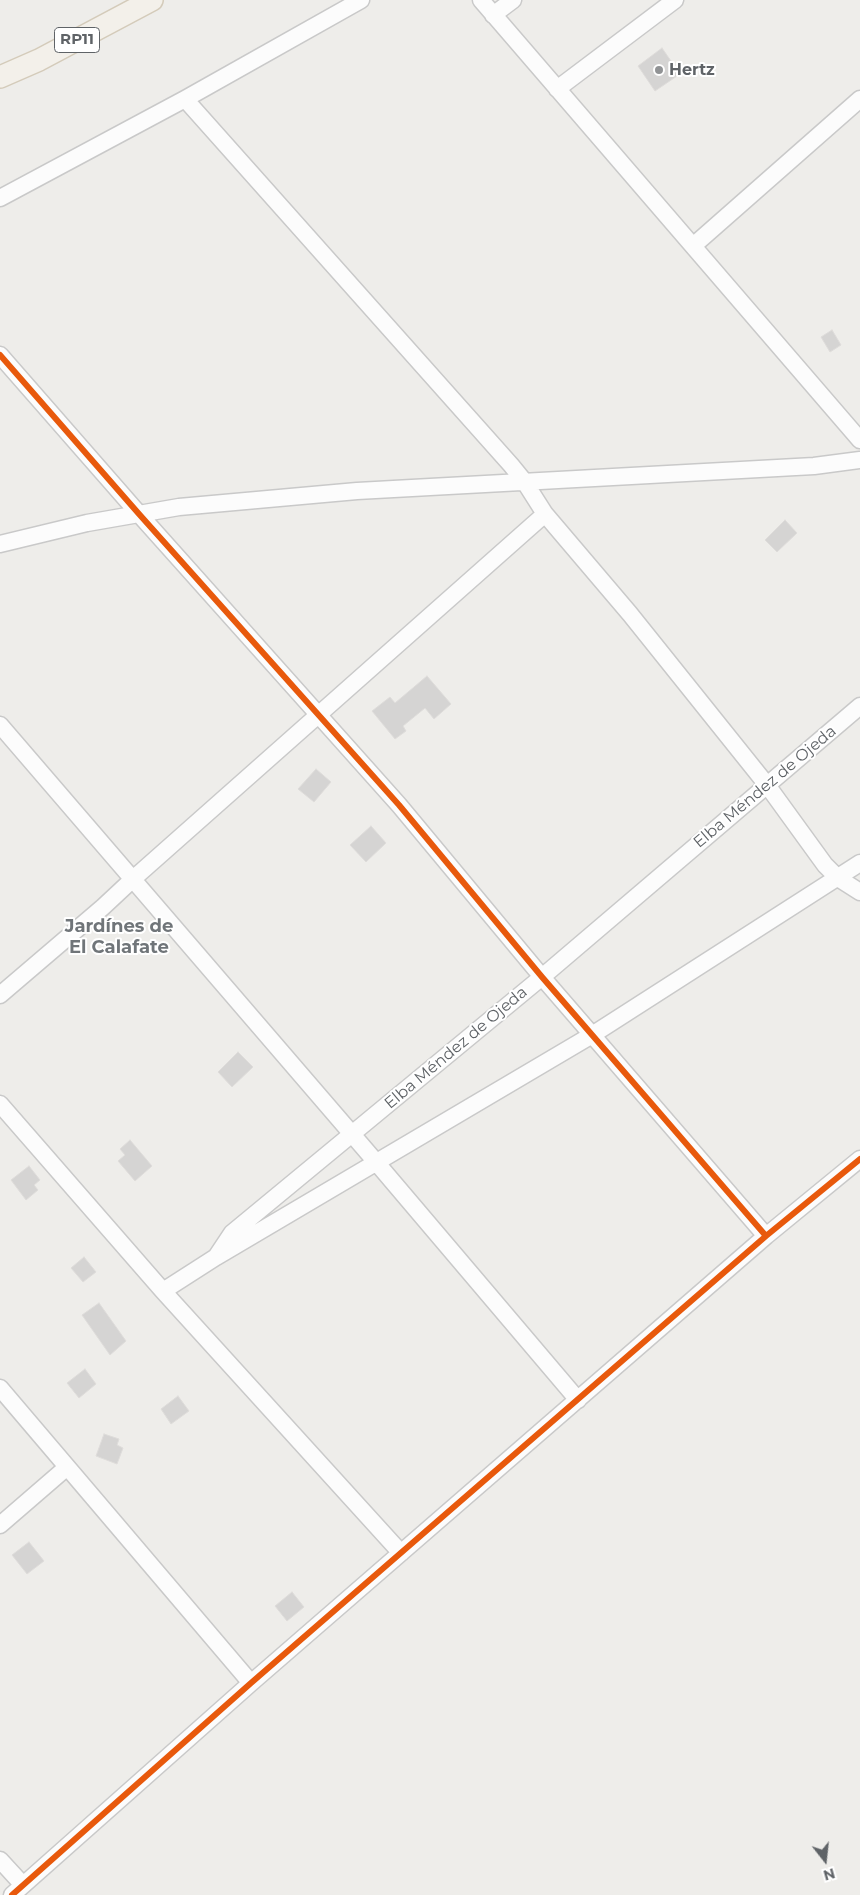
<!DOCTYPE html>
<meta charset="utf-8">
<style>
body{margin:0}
#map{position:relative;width:860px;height:1895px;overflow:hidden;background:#eeedea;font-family:Montserrat,sans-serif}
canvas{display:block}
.north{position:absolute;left:800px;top:1835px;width:50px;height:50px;-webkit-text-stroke:4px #fff;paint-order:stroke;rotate:164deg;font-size:14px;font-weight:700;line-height:20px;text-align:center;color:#5f6367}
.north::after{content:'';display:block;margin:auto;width:18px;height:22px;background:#5f6367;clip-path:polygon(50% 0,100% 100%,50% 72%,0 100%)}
</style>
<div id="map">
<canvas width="860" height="1895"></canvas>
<div class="north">N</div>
</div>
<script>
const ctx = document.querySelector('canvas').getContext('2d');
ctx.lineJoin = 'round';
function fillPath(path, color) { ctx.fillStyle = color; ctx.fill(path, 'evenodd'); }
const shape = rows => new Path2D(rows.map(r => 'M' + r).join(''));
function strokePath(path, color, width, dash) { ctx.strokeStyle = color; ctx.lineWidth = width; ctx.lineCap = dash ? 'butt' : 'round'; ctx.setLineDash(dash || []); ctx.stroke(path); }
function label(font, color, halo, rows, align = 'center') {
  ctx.font = font + ' Montserrat,sans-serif'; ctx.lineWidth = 4; ctx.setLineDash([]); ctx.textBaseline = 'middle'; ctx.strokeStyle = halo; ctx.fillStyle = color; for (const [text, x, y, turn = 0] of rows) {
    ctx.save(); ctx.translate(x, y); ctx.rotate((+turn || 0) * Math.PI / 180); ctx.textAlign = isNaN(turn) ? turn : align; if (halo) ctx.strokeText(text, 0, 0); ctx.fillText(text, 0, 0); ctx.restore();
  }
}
const building = shape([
 [662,48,680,74,655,91,638,66,662,48],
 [832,330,841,345,830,352,821,337,832,330],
 [785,520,797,533,777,552,765,540,785,520],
 [427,676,451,704,434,719,425,708,403,726,406,731,395,739,372,711,390,697,395,703,427,676],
 [316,769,331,782,314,802,298,789,316,769],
 [371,826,386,843,366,862,350,845,371,826],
 [238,1052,253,1067,232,1087,218,1072,238,1052],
 [130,1140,152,1166,135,1181,118,1161,125,1155,120,1149,130,1140],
 [29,1166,40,1180,34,1185,38,1190,26,1200,11,1180,29,1166],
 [84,1257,96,1272,83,1282,71,1268,84,1257],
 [99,1303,126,1341,110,1355,82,1315,99,1303],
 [85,1369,96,1384,79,1398,67,1383,85,1369],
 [178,1396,189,1411,171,1424,161,1409,178,1396],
 [104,1434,119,1439,117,1445,123,1448,117,1464,96,1456,104,1434],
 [29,1542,44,1561,27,1574,12,1555,29,1542],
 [292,1592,304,1607,287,1621,275,1606,292,1592]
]);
fillPath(building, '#d5d4d3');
strokePath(building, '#dedcda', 1);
const minor = shape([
 [481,0,860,440],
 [493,15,513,0],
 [557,89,675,0],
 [185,99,511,465,524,481,545,514,630,614,767,785,825,865,838,878,860,892],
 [0,198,185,99,361,0],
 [693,246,860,99],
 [0,355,139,514,399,805,542,977,766,1236],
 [0,544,87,523,179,507,357,491,814,466,860,460],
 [0,725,376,1162,578,1400],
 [0,995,103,907,133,879,545,514],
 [0,1104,163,1291,401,1553],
 [216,1257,232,1233,542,977,860,706],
 [163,1291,216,1257,592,1035,860,863],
 [0,1388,251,1683],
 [0,1525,66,1468],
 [0,1860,23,1885],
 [12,1895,251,1683,766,1236,860,1159]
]);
const major = shape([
 [0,77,39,60,152,0]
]);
strokePath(minor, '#c9c9c9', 19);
strokePath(major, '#d4cbba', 24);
strokePath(minor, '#fcfcfc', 16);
strokePath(major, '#f3f0ea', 21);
strokePath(shape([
 [0,355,139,514,399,805,542,977,766,1236],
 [12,1895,251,1683,766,1236,860,1159]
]), '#e8590c', 6);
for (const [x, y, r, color] of [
 [659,70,5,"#919395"]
]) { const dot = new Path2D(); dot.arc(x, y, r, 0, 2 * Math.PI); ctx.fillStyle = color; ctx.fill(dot); strokePath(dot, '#fff', 2); }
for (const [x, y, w] of [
 [77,40,45]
]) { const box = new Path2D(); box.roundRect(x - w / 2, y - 12.5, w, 25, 4); ctx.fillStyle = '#fff'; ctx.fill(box); strokePath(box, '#5f6367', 1); }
label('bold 15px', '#5f6367', null, [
 ["RP11",77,40]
]);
label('bold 16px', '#5f6367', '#fff', [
 ["Hertz",669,70]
], 'left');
label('16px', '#5f6367', '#fff', [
 ["Elba Méndez de Ojeda",765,787,-40],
 ["Elba Méndez de Ojeda",456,1048,-40]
]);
label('bold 18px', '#707579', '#fff', [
 ["Jardínes de",119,927],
 ["El Calafate",119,948]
]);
</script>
